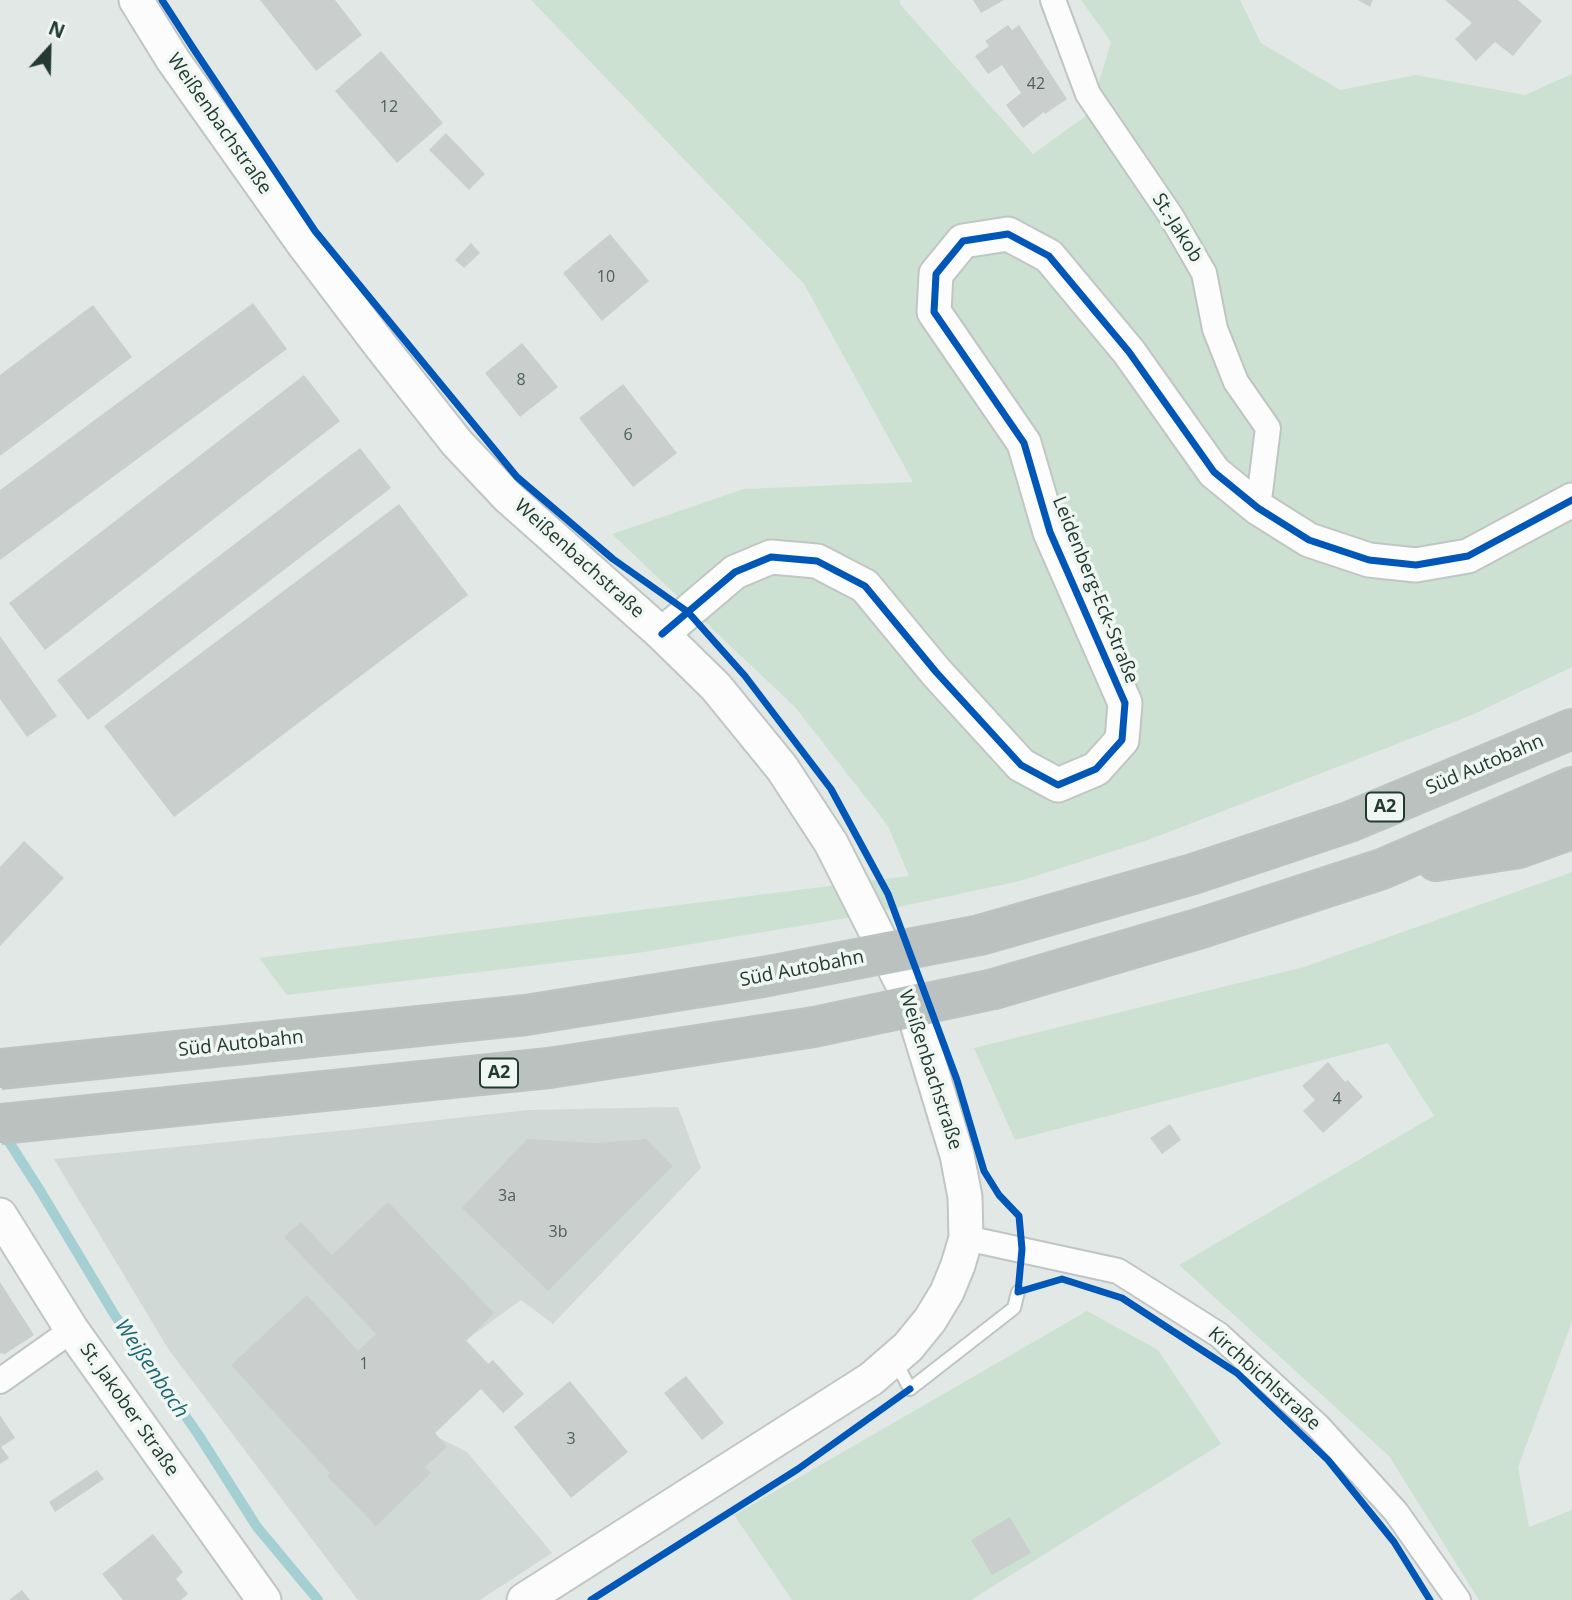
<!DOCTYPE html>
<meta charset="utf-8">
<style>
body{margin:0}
#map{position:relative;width:1572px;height:1600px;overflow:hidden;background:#e2e8e5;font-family:"Open Sans",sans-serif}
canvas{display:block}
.north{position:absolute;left:14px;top:14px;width:70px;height:70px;-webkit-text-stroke:5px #f0f7f3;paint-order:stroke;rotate:22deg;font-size:19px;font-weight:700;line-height:28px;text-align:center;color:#223a32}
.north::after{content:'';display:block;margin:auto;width:24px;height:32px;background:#223a32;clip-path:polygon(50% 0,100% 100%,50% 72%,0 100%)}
</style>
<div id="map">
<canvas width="1572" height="1600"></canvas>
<div class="north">N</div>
</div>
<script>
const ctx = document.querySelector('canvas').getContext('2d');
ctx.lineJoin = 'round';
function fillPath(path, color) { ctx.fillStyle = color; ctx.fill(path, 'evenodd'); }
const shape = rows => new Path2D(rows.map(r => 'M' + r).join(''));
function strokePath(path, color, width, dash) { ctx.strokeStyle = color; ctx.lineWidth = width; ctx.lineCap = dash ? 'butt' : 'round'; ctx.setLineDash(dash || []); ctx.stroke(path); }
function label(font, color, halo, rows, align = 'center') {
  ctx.font = font + ' "Open Sans",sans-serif'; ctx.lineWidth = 7; ctx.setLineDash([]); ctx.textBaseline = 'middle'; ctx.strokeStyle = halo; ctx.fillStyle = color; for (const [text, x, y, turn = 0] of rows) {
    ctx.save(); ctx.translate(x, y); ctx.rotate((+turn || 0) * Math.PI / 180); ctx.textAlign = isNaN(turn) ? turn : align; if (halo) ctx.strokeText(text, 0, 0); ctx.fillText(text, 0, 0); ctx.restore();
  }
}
fillPath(shape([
 [678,1107,701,1168,553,1324,521,1300,466,1340,497,1373,433,1435,467,1452,552,1553,480,1600,358,1600,169,1350,54,1159,348,1130,528,1110]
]), '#d0d9d5');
fillPath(shape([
 [531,0,900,0,900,4,1033,154,1090,113,1111,42,1081,0,1240,0,1261,43,1340,90,1416,75,1525,95,1572,74,1572,667,1472,715,1148,840,1020,881,847,918,638,953,287,995,259,958,909,876,888,826,795,707,612,534,744,489,913,482,804,284],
 [1572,872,1572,1322,1518,1467,1529,1527,1572,1510,1572,1600,1479,1600,1389,1456,1179,1265,1434,1116,1388,1043,1015,1140,974,1048,1304,967],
 [1087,1311,1158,1350,1221,1444,971,1600,792,1600,734,1515]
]), '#cce1d1');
strokePath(shape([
 [2,1131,41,1192,114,1314,198,1434,257,1527,318,1600]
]), '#a4d0d4', 10);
fillPath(shape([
 [260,0,335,0,362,35,316,71],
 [973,0,1004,0,981,13],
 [1358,0,1373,0,1370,7],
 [1445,0,1518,0,1542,21,1513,56,1495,42,1476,61,1455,39,1472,23],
 [1008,25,1012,30,1019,25,1067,99,1045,114,1044,112,1023,128,1006,105,1021,93,1002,65,988,74,975,56,989,46,985,41],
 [381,51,443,123,397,163,335,91],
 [446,133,485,174,469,190,429,150],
 [610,234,649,281,602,321,563,273],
 [471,243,480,253,464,268,455,260],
 [253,303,287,349,0,560,0,490],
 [93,305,132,357,0,456,0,375],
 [522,343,558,387,520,417,485,373],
 [304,375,340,421,45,650,9,603],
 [623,384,677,453,633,487,579,418],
 [360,448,391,488,88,720,57,680],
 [399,504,468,595,174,817,104,726],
 [0,636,57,716,27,737,0,699],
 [24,841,64,878,0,946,0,867],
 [1328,1062,1345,1082,1348,1080,1363,1097,1323,1133,1303,1111,1315,1100,1302,1086],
 [1170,1124,1181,1140,1162,1154,1150,1138],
 [527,1139,596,1143,646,1139,673,1166,548,1291,462,1208],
 [388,1202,494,1313,466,1341,488,1364,493,1360,524,1394,503,1413,481,1389,435,1433,447,1447,425,1467,431,1473,376,1526,327,1476,330,1473,231,1365,307,1295,358,1351,376,1334,284,1237,301,1222,332,1255],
 [0,1282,34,1335,5,1354,0,1353],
 [686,1376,724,1423,702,1440,664,1393],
 [570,1381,628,1452,571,1498,514,1427],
 [0,1415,15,1438,1,1447,9,1458,0,1464],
 [97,1470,104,1479,55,1512,49,1502],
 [1010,1517,1031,1553,992,1575,971,1540],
 [153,1534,183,1572,176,1579,188,1594,181,1600,123,1600,102,1574],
 [22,1590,30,1600,9,1600]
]), '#cacfcd');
const lane = shape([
 [894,1359,910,1389,1014,1308,1018,1292]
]);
const street = shape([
 [1053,0,1088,94,1171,216,1204,273,1215,329,1236,382,1268,428,1258,508],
 [966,1238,1118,1271,1219,1335,1318,1426,1396,1512,1458,1600],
 [0,1381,72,1330]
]);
const secondary = shape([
 [136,0,173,60,302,242,380,345,457,443,508,497,662,634,716,687,782,768,831,843,909,997,957,1155,965,1197,966,1238,958,1265,947,1292,930,1320,908,1347,871,1379,524,1600],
 [662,634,735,572,771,557,817,561,865,586,936,672,1021,765,1058,785,1096,769,1122,740,1125,703,1050,532,1024,443,934,312,936,274,963,241,1008,234,1049,256,1129,352,1214,472,1258,508,1309,540,1369,560,1416,565,1468,556,1572,500],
 [0,1215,72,1330,264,1600]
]);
const highway = shape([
 [1436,861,1519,848,1572,829],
 [980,935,1193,874,1349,822,1572,729],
 [994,989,1201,928,1382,869,1572,787]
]);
strokePath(lane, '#bfc5c2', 16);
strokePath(street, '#bfc5c2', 28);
strokePath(secondary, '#bfc6c3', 37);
strokePath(highway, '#bcc4c1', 42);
strokePath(lane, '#fbfcfb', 12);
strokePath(street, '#fbfcfb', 24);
strokePath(secondary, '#fbfcfb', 33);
strokePath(highway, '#bac1bf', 38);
const highwayBridge = shape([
 [0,1069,526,1015,763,977,980,935],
 [0,1124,549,1068,814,1027,994,989]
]);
strokePath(highwayBridge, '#bcc4c1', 42, []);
strokePath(highwayBridge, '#bac1bf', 38);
strokePath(shape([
 [162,0,195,51,315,231,517,477,613,559,688,612,745,676,831,789,888,894,957,1080,984,1171,999,1195,1019,1216,1022,1249,1018,1292,1062,1279,1122,1298,1237,1373,1328,1460,1394,1542,1430,1600],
 [662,634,735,572,771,557,817,561,865,586,936,672,1021,765,1058,785,1096,769,1122,740,1125,703,1050,532,1024,443,934,312,936,274,963,241,1008,234,1049,256,1129,352,1214,472,1258,508,1309,540,1369,560,1416,565,1468,556,1572,500],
 [591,1600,798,1469,910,1389]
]), '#0057b8', 7);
label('16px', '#4d605a', null, [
 ["42",1036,84],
 ["12",389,107],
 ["10",606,277],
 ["8",521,380],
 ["6",628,435],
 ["4",1337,1099],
 ["3a",507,1196],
 ["3b",558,1232],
 ["1",364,1364],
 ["3",571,1439]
]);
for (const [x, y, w] of [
 [1385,807,38],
 [499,1073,38]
]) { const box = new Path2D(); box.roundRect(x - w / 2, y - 14.5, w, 29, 5); ctx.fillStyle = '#f0f7f3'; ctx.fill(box); strokePath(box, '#223a32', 2); }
label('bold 18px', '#223a32', null, [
 ["A2",1385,807],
 ["A2",499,1073]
]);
label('19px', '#223a32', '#f0f7f3', [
 ["Weißenbachstraße",219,124,55],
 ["St.-Jakob",1177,228,58],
 ["Weißenbachstraße",579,559,42],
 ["Leidenberg-Eck-Straße",1095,590,68],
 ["Süd Autobahn",1485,765,-23],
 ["Süd Autobahn",802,969,-11],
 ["Süd Autobahn",241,1044,-6],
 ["Weißenbachstraße",930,1070,72],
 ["Kirchbichlstraße",1264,1379,42],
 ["St. Jakober Straße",129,1410,55]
]);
label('italic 21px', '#1f6873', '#f0f7f3', [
 ["Weißenbach",151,1369,56]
]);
</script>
